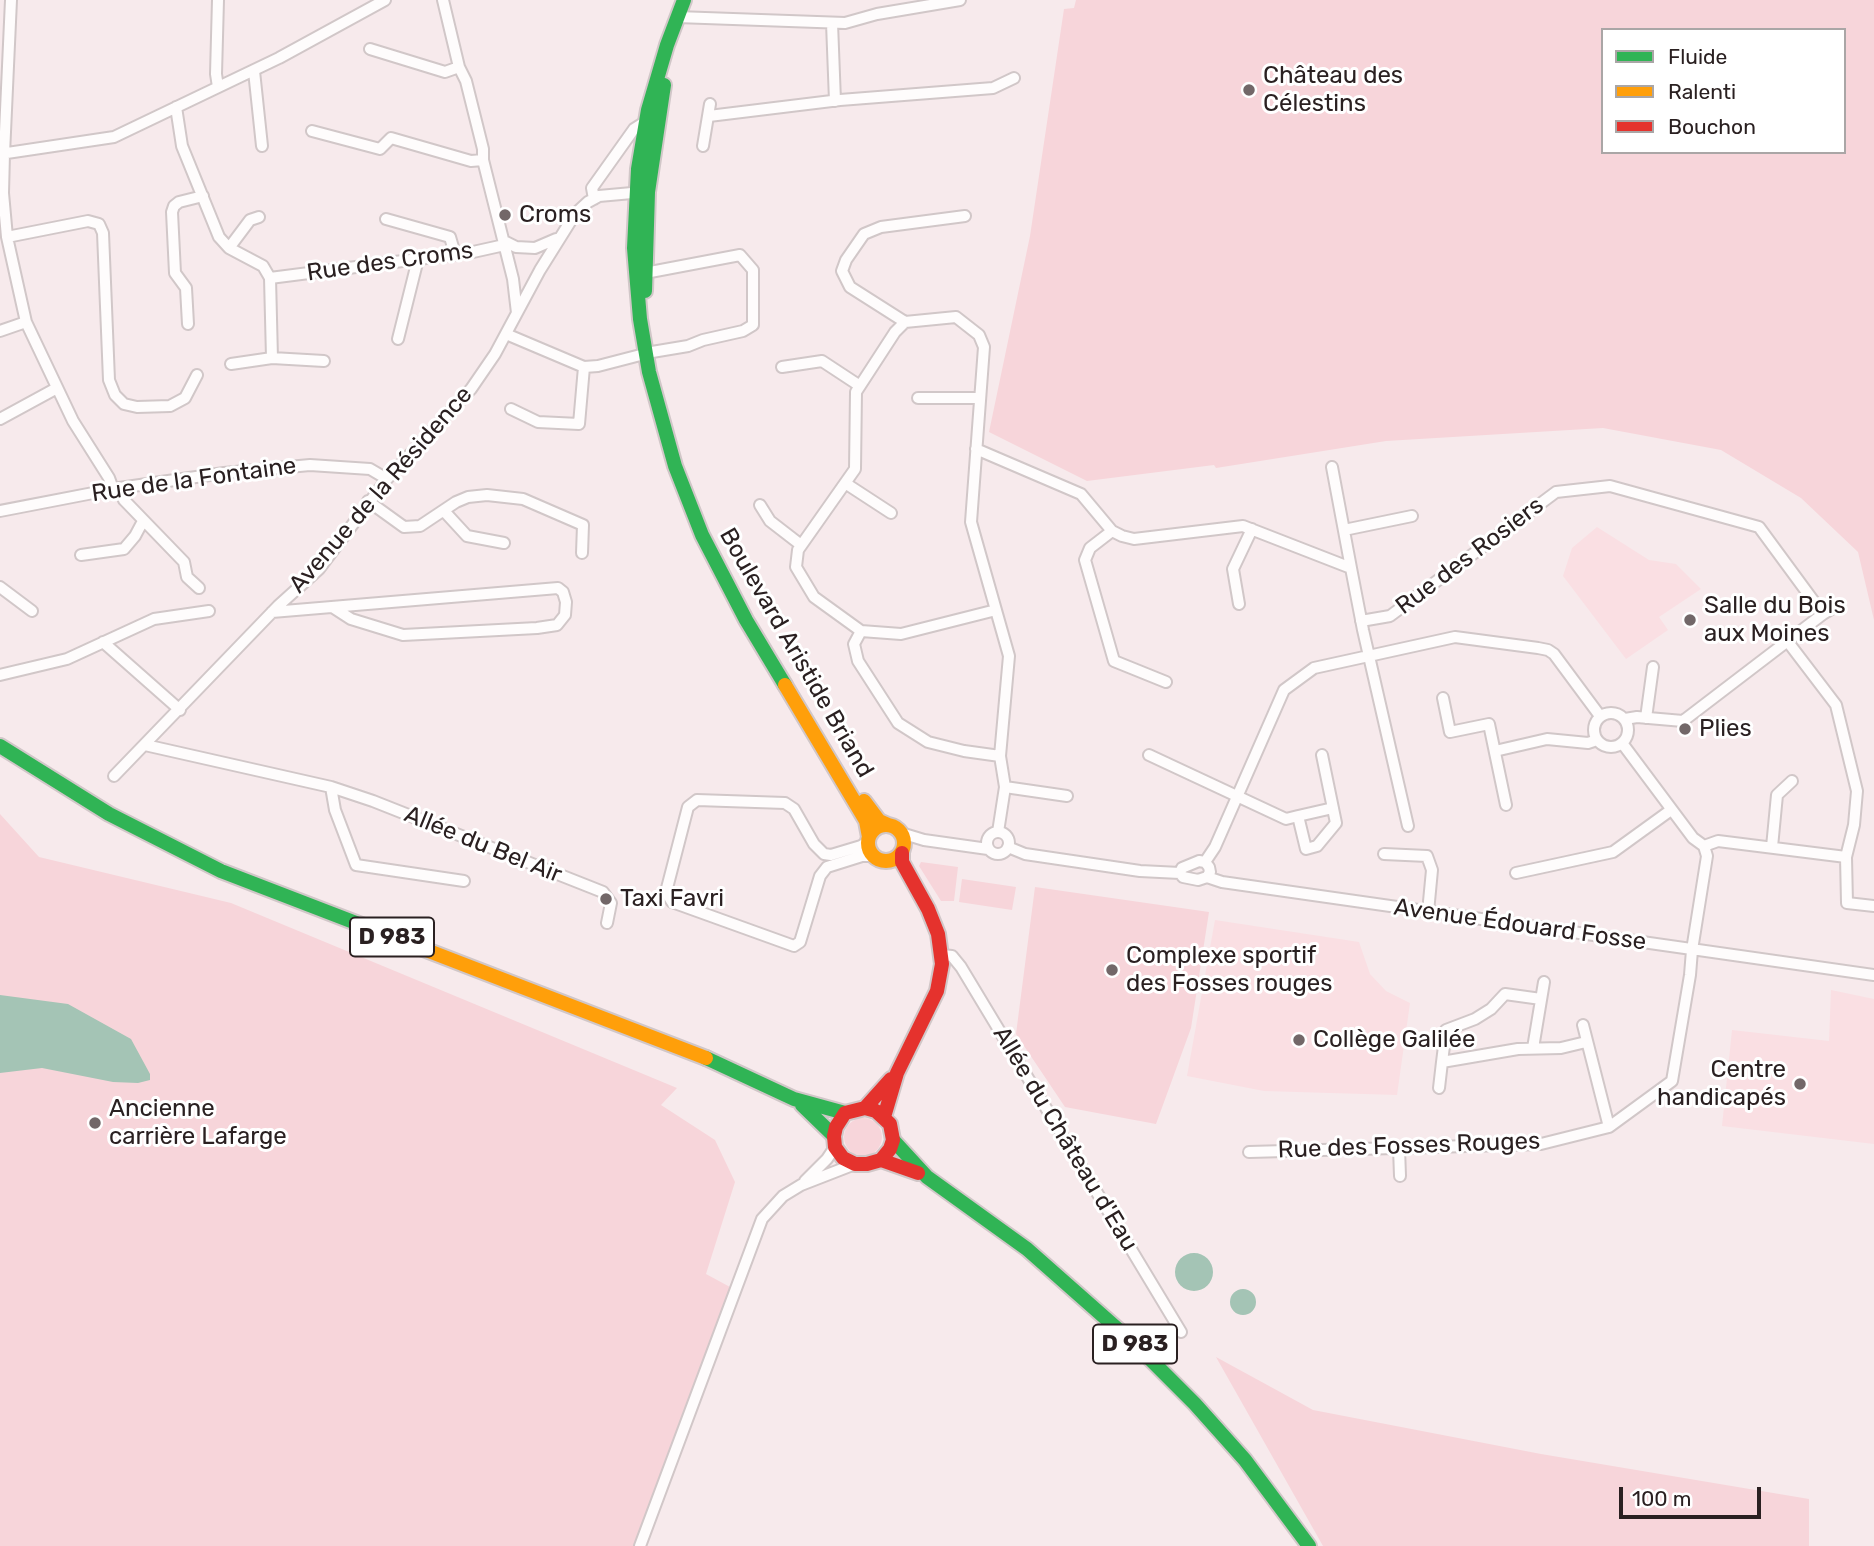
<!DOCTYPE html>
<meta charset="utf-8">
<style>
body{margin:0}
#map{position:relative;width:1874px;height:1546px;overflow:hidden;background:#f7eaec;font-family:Rubik,sans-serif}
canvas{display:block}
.legend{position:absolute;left:1601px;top:28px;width:245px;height:126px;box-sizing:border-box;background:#fff;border:2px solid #aaa6a6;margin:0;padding:9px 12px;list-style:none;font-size:21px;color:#2a2021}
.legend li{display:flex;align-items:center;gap:14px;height:35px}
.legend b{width:35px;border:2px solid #aaa6a6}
.scale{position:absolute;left:1619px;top:1487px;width:142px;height:32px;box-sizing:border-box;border:4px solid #2a2021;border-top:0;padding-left:9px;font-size:21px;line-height:24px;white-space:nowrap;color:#2a2021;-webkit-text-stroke:5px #fff;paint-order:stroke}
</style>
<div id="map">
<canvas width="1874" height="1546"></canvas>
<ul class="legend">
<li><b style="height:9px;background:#30b455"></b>Fluide</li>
<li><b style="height:9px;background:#ff9f0a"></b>Ralenti</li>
<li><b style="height:9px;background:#e5322d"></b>Bouchon</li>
</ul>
<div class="scale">100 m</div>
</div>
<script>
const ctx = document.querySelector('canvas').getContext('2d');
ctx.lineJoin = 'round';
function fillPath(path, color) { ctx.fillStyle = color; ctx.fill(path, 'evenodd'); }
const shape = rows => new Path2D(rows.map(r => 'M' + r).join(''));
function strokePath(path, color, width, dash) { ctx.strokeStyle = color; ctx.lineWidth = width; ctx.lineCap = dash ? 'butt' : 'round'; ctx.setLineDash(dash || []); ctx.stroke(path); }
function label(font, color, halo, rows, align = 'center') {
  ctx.font = font + ' Rubik,sans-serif'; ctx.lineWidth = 6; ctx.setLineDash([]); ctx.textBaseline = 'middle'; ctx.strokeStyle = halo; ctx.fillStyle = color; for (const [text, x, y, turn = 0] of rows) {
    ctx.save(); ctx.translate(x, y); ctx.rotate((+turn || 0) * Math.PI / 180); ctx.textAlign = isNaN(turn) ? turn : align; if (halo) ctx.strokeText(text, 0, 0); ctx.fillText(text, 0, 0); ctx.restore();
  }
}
fillPath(shape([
 [1597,527,1649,560,1676,564,1701,589,1659,617,1668,630,1626,659,1563,576,1572,548],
 [1215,920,1359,942,1370,974,1386,991,1410,1003,1397,1095,1264,1091,1187,1076],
 [1831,990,1874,999,1874,1144,1722,1126,1732,1030,1829,1041]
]), '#fadfe3');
fillPath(shape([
 [1076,0,1874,0,1874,620,1858,552,1801,498,1721,450,1603,428,1386,441,1216,468,1214,465,1087,481,989,432,1030,236,1064,9,1074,8],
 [1603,30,1844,30,1844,152,1603,152],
 [0,814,39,857,231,903,677,1088,661,1105,715,1140,735,1182,706,1274,730,1287,634,1546,0,1546],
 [921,862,958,867,954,901,941,901,919,866],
 [962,879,1016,887,1012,910,959,902],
 [1035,887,1209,912,1191,1028,1156,1124,1065,1107,1016,1034],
 '844 1137a19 19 0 1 1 38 0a19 19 0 1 1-38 0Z',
 [1216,1357,1313,1410,1541,1454,1809,1499,1809,1546,1323,1546]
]), '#f7d5da');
fillPath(shape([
 [0,995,68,1004,131,1039,150,1074,150,1080,138,1083,113,1082,42,1068,0,1073],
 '1175 1272a19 19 0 1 1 38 0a19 19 0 1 1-38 0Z',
 '1230 1302a13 13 0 1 1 26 0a13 13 0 1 1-26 0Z'
]), '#a4c4b5');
const street = shape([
 [11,0,4,154,3,193,7,237,26,322,73,421,109,478,113,489],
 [218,0,216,74,218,87],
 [443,0,459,67,466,81,483,149,483,160,513,279,517,313],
 [677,17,845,23,877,14,960,0],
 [832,23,835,101],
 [370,49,445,72,459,67],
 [254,71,262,146],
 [176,107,182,146,219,237,229,248,263,266,270,278,272,358,231,364],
 [709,116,840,100,993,88,1014,78],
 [312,131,380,149,391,138,471,161,483,160],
 [703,146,710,104],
 [0,154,114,137,279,58,385,0],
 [594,199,592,188,634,129,645,122],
 [386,219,450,237,455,254],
 [7,237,88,221,99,224,103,233,109,380,115,395,124,404,137,407,170,406,185,398,197,375],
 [506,242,516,247,535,248,556,239],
 [229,248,250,220,259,217],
 [270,278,473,252,509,244],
 [905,322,895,332,856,392,855,469,798,550,796,567,814,597,861,631,854,644,858,661,898,723,928,742,964,751,1000,756],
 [905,322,956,317,979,335,984,347,971,522,1009,656,1000,756,1005,787,998,832],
 [905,322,850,287,842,271,846,260,864,234,881,227,965,216],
 [188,324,186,288,175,273,172,212,174,206,179,202,203,196],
 [0,331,26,322],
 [506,334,584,367,598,366,652,352,688,346,703,340,743,331,753,325,753,270,740,255,645,273],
 [398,339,418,259],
 [272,358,324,361],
 [782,367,822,361,860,386],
 [918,398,980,398],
 [511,409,538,422,579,424,584,367],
 [0,419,57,388],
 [976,449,1081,494,1112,531,1122,536,1134,539,1243,526,1351,568,1363,630,1408,826],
 [1332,467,1351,568],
 [845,483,891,513],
 [119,488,124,500,184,562,187,577,199,588],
 [368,501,404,527,420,526,456,502,468,497,487,495,523,499,583,525,582,553],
 [760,505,770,521,801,545],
 [0,511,119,488,224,473,310,465,370,469,387,479],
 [444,511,467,536,504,543],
 [1344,530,1412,516],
 [1112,531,1090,548,1085,560,1114,661,1166,682],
 [81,555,124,549,135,536,143,521],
 [0,587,32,611],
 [1239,604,1233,569,1252,529],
 [272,612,558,588,563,592,566,602,565,615,557,625,537,628,403,635,351,619,334,608],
 [1823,614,1836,606],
 [1361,621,1390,616,1556,492,1610,486,1759,527,1823,614,1683,721,1637,717,1625,719],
 [861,631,901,634,996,610],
 [103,642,180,710],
 [1788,642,1836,705,1857,791,1854,825,1846,857,1847,903,1874,906],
 [0,675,67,659,154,619,209,611],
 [1443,698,1450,732,1489,724,1506,805],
 '1594 730a17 17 0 1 1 34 0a17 17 0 1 1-34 0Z',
 [1646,718,1653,667],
 [145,745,331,787,373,801,603,892,611,903,607,923],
 [1495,751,1547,739,1588,743,1597,740],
 [1149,755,1286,819,1298,816,1306,849,1317,846,1336,823,1322,755],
 [114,776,278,606,319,569,387,479,471,389,495,354,540,270,575,214,588,202,599,196,643,192],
 [331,787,335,810,356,865,464,881],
 [1005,787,1067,796],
 [1298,816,1333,808],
 '987 843a11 11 0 1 1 22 0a11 11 0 1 1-22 0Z',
 [901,833,924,840,988,849],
 [869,841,861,846,831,855,824,854,814,844,794,809,785,803,697,800,688,807,666,892,672,902,794,946,800,942,820,876,827,867,862,856,874,856],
 [1704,846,1718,841,1846,857],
 [1008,847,1025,854,1140,871,1180,873],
 [1772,847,1777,795,1792,781],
 [1384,854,1427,856,1432,870,1428,912],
 [1199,861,1205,862,1209,867,1210,872,1207,877,1198,880,1183,877,1180,873,1182,868,1199,861],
 [1205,862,1215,847,1284,690,1314,668,1455,637,1538,648,1548,650,1554,654,1600,716],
 [1516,873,1613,852,1671,810],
 [1207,877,1222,882,1874,975],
 [942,955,952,956,961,967,1181,1332],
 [1541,999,1505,994,1491,1009,1475,1019,1446,1030,1442,1062,1518,1049,1561,1048,1586,1042],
 [1583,1025,1609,1127],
 [1533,1048,1544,982],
 [1439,1088,1442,1062],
 [1399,1148,1400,1176],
 [1249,1152,1541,1144,1609,1127,1672,1081,1690,975,1692,950,1707,856,1704,846,1693,838,1622,743],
 [805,1181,827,1159,835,1147],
 [640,1546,762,1219,783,1196,801,1185,855,1164]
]);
const fast = shape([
 [684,0,667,45,648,110,638,169,634,248,640,319,649,372,675,466,702,535,746,620,785,685],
 [645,291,648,192,664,85],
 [0,746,109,814,221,871,421,948],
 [706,1058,794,1099,845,1113],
 [802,1105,834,1136],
 [893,1140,927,1177,1027,1249,1138,1347,1195,1404,1245,1460,1309,1546]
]);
const slow = shape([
 [785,685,866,821,869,837],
 [864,801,879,821,888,825],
 '868 843a18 18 0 1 1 36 0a18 18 0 1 1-36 0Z',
 [421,948,706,1058]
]);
const jam = shape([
 [865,1108,891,1079],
 [884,1117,897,1073,937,991,942,964,938,934,928,909,902,862,902,853],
 [881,1160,890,1149,893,1140,890,1124,876,1111,865,1108,845,1113,836,1127,834,1136,835,1147,843,1158,855,1164,867,1164,881,1160,918,1173]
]);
strokePath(street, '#d1c7c8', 14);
strokePath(fast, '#d1c7c8', 18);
strokePath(slow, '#d1c7c8', 18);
strokePath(jam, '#d1c7c8', 18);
strokePath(street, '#fefcfc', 10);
strokePath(fast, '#30b455', 14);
strokePath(slow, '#ff9f0a', 14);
strokePath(jam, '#e5322d', 14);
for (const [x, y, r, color] of [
 [1249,90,7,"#726768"],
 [505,215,7,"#726768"],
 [1690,620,7,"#726768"],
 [1685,729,7,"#726768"],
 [606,899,7,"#726768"],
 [1112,970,7,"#726768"],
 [1299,1040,7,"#726768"],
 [1800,1084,7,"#726768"],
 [95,1123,7,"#726768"]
]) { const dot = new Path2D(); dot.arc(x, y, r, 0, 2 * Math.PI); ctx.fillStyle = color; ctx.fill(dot); strokePath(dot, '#fff', 2.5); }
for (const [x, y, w] of [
 [392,937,84],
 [1135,1344,84]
]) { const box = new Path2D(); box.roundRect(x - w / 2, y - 19.5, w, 39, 5); ctx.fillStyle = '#fff'; ctx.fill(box); strokePath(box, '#2a2021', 2); }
label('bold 23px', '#2a2021', null, [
 ["D 983",392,937],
 ["D 983",1135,1344]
]);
label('24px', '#2a2021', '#fff', [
 ["Château des",1263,76],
 ["Célestins",1263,104],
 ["Croms",519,215],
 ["Salle du Bois",1704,606],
 ["aux Moines",1704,634],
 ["Plies",1699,729],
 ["Taxi Favri",620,899],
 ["Complexe sportif",1126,956],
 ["des Fosses rouges",1126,984],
 ["Collège Galilée",1313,1040],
 ["Centre",1786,1070,"right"],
 ["handicapés",1786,1098,"right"],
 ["Ancienne",109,1109],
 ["carrière Lafarge",109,1137]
], 'left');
label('24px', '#2a2021', '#fff', [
 ["Rue des Croms",390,262,-8],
 ["Rue de la Fontaine",194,480,-8],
 ["Avenue de la Résidence",381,490,-49],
 ["Rue des Rosiers",1470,556,-37],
 ["Boulevard Aristide Briand",796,653,60],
 ["Allée du Bel Air",483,845,22],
 ["Avenue Édouard Fosse",1520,925,8],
 ["Allée du Château d'Eau",1065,1139,59],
 ["Rue des Fosses Rouges",1409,1146,-2]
]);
</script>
